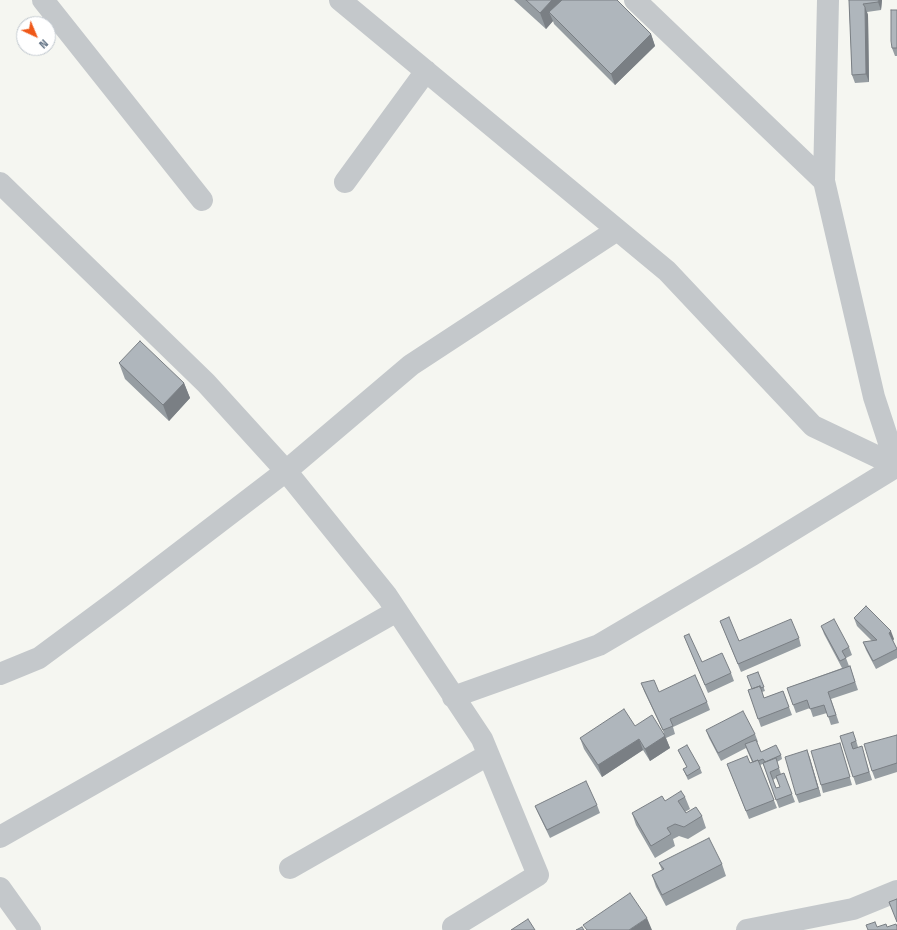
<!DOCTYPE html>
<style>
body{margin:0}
#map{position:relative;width:897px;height:930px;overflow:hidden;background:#f5f6f1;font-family:"Titillium Web",sans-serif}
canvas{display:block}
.north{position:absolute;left:16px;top:16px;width:40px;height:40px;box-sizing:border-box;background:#fff;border:1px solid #c0c7ce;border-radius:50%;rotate:136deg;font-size:11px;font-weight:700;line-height:16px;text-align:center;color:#627385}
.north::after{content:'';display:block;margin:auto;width:14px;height:18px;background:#ef5818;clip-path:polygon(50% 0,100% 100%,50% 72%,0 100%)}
</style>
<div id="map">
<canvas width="897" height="930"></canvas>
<div class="north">N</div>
</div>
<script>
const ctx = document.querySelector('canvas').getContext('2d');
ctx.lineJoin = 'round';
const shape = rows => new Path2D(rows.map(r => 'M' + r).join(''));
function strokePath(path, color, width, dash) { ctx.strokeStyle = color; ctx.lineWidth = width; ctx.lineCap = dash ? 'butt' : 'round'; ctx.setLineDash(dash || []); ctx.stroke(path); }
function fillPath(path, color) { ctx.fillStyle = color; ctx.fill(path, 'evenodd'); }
strokePath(shape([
 [43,0,202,200],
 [340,0,667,271,813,426,897,466],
 [635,0,824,181],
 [828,0,824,181,874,397,897,467],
 [345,182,426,71],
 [0,183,206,383,286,471,387,596,482,739,538,875,453,927,455,930],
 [0,674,39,658,120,598,286,471,411,365,617,230],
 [453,697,599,645,752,555,897,466],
 [0,837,397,611],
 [290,868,488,755],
 [0,888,30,930],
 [747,930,853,909,897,891]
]), '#c4c8cb', 22);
fillPath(shape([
 [514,0,617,0,651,34,655,46,615,85,554,24,553,21,546,29],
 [849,0,882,0,881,10,867,12,868,15,869,82,855,83,852,75],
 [897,10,897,56,895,56,892,48],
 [119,363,184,383,190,398,169,421,125,379],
 [854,618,894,639,893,641,897,649,897,658,876,669,866,650,863,642,872,641,857,626],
 [720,621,739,641,799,638,801,646,741,672],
 [821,626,849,647,852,655,846,658,849,666,850,666,858,690,831,699,839,723,831,725,827,713,813,717,810,708,796,713,787,688,842,668,824,634],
 [684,636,702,662,731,673,734,681,708,693],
 [758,672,765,691,762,692,764,698,783,691,792,715,761,727,748,690,752,689],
 [641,683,659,692,707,702,710,710,673,727,675,734,666,738,670,748,650,761,643,750,602,777,584,749,580,738,635,726,664,733,644,691],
 [706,730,755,734,758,742,757,742,761,752,781,755,782,759,777,762,781,774,784,773,795,802,779,808,763,764,760,765,777,808,749,819,727,764,750,763,752,762,746,748,721,761,709,738],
 [776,778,780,787,776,788,773,780],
 [897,735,897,772,875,779,872,771],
 [840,736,856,740,858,747,864,754,872,780,856,785],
 [840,743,852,785,823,793,821,785],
 [678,750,700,768,702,773,688,780,683,769,687,767,680,754],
 [807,750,821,796,799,803,796,795],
 [685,797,690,809,685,812,686,813,702,816,706,828,688,839,679,836,673,839,675,846,655,858,636,825,632,813,665,801],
 [597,805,600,813,550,838,538,813,535,806],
 [659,863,722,864,726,876,666,906,656,887,652,875,662,870]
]), '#969da2');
fillPath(shape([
 [552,0,571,0,549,12,553,21,546,29,540,13],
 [879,0,882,0,881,10,878,2],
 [865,7,868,15,869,82,866,74],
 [651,34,655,46,615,85,611,74],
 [184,383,190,398,169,421,163,405],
 [891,631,894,639,892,641,889,633],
 [665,736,670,748,650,761,645,749],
 [639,739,643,750,602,777,598,765],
 [807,750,810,758,821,796,818,788],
 [647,918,652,930,629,930]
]), '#7a7f84');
const building = shape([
 [526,0,552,0,540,13,526,0],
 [562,0,617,0,651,34,611,74,549,12,562,0],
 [849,0,879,0,878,2,863,4,865,7,866,74,852,75,849,0],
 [891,10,897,10,897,48,892,48,891,41,891,10],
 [140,341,184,383,163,405,119,363,140,341],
 [866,606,891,631,889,633,897,649,873,661,863,642,877,640,854,618,866,606],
 [729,617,739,641,791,619,799,638,738,664,720,621,729,617],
 [834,619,849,647,842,651,846,658,840,661,821,626,834,619],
 [689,634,702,662,722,653,731,673,705,685,684,636,689,634],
 [850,666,855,682,828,692,836,715,828,717,824,705,810,709,807,700,793,705,787,688,850,666],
 [758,672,764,687,760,688,760,686,752,689,747,676,758,672],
 [695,675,707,702,670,719,673,726,663,730,641,683,654,680,659,692,695,675],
 [760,686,764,698,783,691,789,707,758,719,748,690,760,686],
 [624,709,635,726,652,715,665,736,645,749,639,739,598,765,580,738,624,709],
 [743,711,755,734,718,753,706,730,743,711],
 [853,732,856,741,851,743,853,749,862,746,869,772,853,777,840,736,853,732],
 [897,735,897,763,872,771,864,744,897,735],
 [756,740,761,752,776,745,781,755,765,762,763,759,758,761,758,760,753,762,745,744,756,740],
 [840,743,850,777,821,785,811,751,840,743],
 [687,745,700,768,687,776,683,769,687,767,678,750,687,745],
 [807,750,818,788,796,795,785,757,807,750],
 [747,756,750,763,758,760,774,800,746,811,727,764,747,756],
 [776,758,779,768,770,772,776,788,780,787,776,776,784,773,792,794,776,800,763,763,776,758],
 [586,781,597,805,547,830,535,806,586,781],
 [681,791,685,797,678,801,686,813,696,807,702,816,684,827,675,824,667,828,671,834,651,846,632,813,662,796,665,801,681,791],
 [709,838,722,864,662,895,652,875,664,869,659,863,709,838],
 [630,893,647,918,629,930,587,930,583,925,630,893],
 [897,899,897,922,889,902,897,899],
 [528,919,535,930,511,930,528,919],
 [875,922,877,927,886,924,887,927,896,924,897,927,897,930,868,930,866,925,875,922],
 [582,927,584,930,576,930,582,927]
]);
fillPath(building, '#afb6bc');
strokePath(building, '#7a7f84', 1);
</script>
